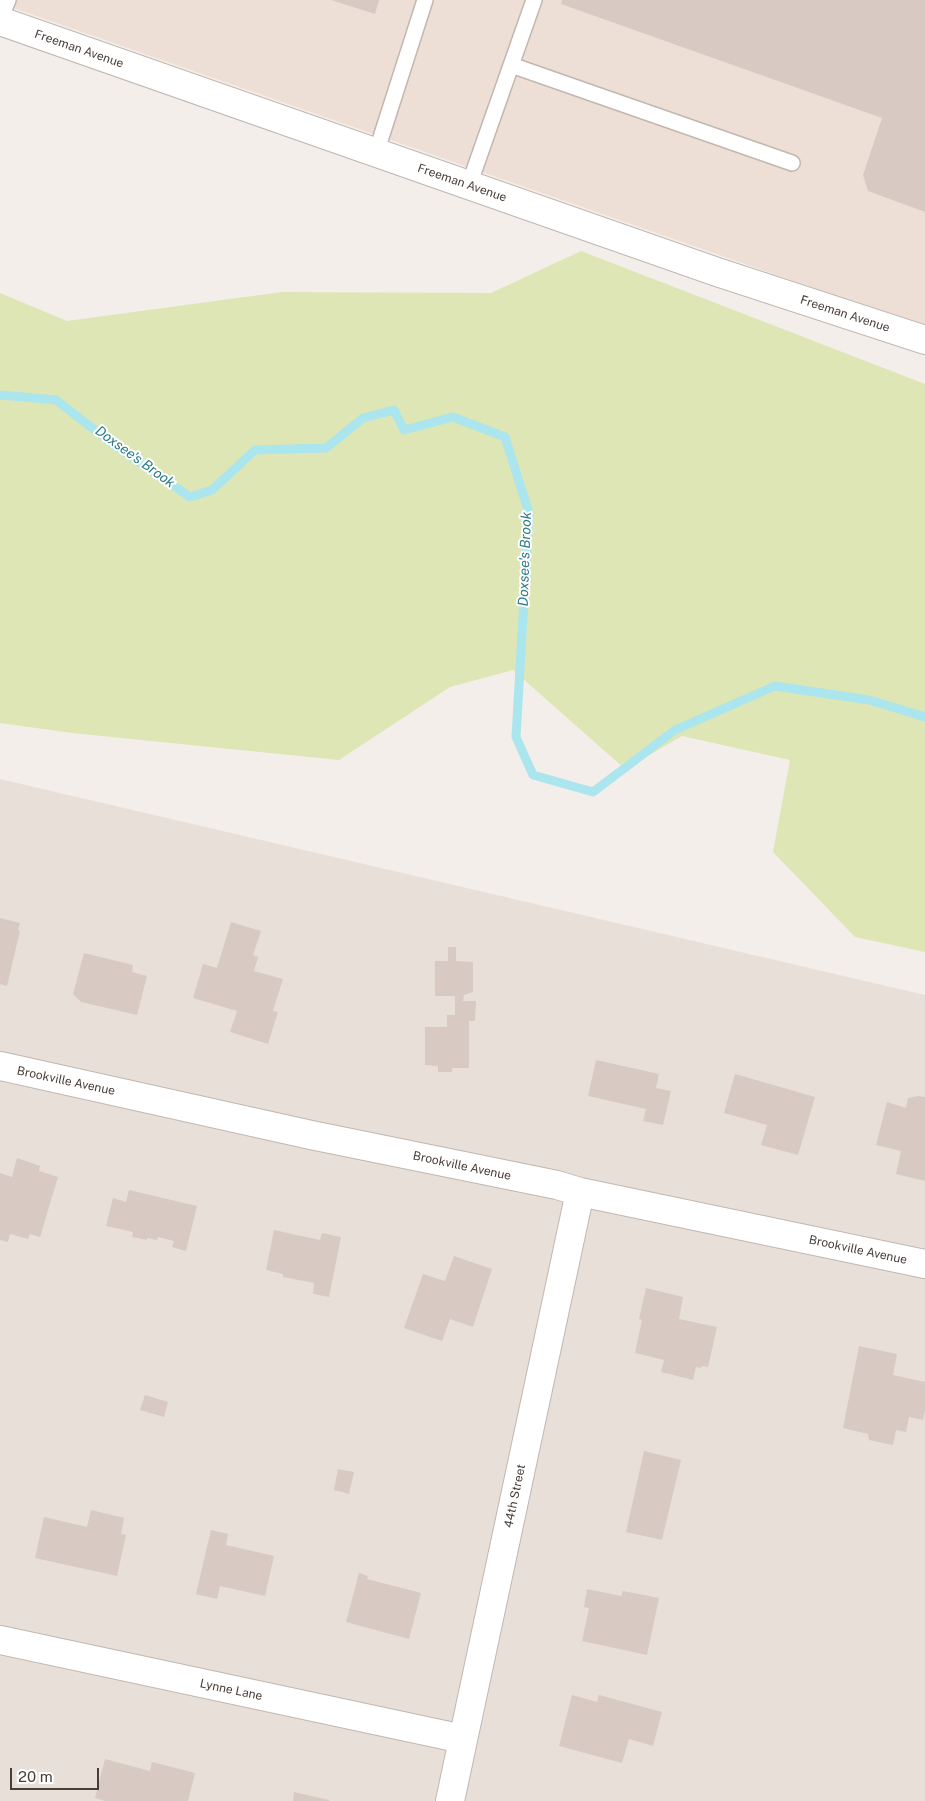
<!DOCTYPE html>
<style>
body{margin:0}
#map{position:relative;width:925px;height:1801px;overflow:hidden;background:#f4eeea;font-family:"Public Sans",sans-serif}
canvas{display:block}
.scale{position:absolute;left:10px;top:1768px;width:89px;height:22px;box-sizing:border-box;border:2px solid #483e39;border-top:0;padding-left:6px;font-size:15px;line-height:18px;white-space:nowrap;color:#483e39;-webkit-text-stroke:4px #fff;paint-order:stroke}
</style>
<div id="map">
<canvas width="925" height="1801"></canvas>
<div class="scale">20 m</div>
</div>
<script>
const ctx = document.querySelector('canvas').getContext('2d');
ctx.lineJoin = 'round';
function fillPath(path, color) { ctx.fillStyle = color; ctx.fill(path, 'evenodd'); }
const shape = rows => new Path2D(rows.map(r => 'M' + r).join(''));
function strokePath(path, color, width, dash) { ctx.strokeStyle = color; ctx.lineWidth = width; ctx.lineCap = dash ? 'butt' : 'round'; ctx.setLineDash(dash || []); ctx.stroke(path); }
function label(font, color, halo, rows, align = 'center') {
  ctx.font = font + ' "Public Sans",sans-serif'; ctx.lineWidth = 4; ctx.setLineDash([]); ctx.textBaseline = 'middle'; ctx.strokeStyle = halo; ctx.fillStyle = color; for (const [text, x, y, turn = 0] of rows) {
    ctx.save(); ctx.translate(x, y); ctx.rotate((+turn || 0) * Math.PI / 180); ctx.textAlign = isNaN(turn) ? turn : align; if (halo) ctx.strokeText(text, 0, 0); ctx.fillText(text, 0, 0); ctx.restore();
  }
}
fillPath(shape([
 [0,779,925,995,925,1801,0,1801]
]), '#e8dfd9');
fillPath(shape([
 [0,0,925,0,925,327,2,4]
]), '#eddfd5');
fillPath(shape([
 [581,251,925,384,925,952,855,937,773,852,790,760,682,736,625,769,513,670,450,687,339,760,72,733,0,723,0,293,67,321,282,292,491,293]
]), '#dee6b6');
strokePath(shape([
 [0,395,56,400,113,444,190,497,212,490,255,450,326,448,363,418,394,410,404,430,453,417,505,437,529,513,516,737,533,775,593,792,675,730,775,686,869,700,925,717]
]), '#abe5ed', 9);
fillPath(shape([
 [331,0,379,0,375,14],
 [562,0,925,0,925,212,868,191,863,175,882,118,561,4],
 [0,918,20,923,18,930,20,931,7,986,0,984],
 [231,922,261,931,253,955,258,957,254,971,283,979,273,1011,278,1012,268,1044,230,1032,237,1011,193,998,203,964,217,968],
 [448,947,456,947,456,961,473,962,473,992,464,995,463,1001,476,1001,475,1021,469,1021,469,1068,452,1068,452,1072,438,1072,438,1066,425,1065,425,1027,447,1027,447,1015,455,1015,455,996,435,996,435,961,448,961],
 [84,953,133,965,132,972,147,976,137,1015,81,1002,73,994],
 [596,1060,659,1074,656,1088,671,1091,663,1125,643,1121,646,1109,588,1096],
 [735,1074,815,1097,798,1155,761,1145,767,1125,724,1113],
 [918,1096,925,1097,925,1181,896,1174,901,1151,876,1145,887,1102,906,1108,908,1098],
 [17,1158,40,1166,39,1171,58,1177,40,1237,30,1234,28,1239,10,1234,8,1242,0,1240,0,1173,12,1177],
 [129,1190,197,1206,186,1251,172,1247,174,1241,158,1237,157,1240,147,1238,147,1240,132,1237,133,1232,106,1226,113,1198,126,1202],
 [274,1230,320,1240,322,1233,341,1237,329,1297,313,1294,314,1283,283,1277,283,1274,266,1270],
 [454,1256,492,1269,473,1327,450,1319,442,1341,404,1328,423,1274,445,1281],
 [646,1288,683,1297,679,1319,717,1327,708,1367,702,1366,701,1368,696,1367,693,1380,661,1372,664,1360,635,1353,642,1320,639,1319],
 [859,1346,897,1354,893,1375,925,1382,925,1410,923,1420,909,1417,906,1432,896,1430,893,1445,869,1440,868,1434,843,1428],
 [145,1395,168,1402,164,1417,140,1410],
 [644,1451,681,1460,662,1540,626,1532],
 [338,1469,354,1472,349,1494,334,1490],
 [91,1510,124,1518,121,1534,126,1535,117,1576,35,1558,44,1517,87,1527],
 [211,1530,228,1534,226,1545,274,1556,265,1596,220,1586,217,1599,196,1594],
 [359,1573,368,1576,367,1579,421,1593,409,1639,346,1622],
 [587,1589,621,1596,623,1591,659,1598,647,1655,582,1641,589,1608,584,1607],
 [572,1695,597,1702,599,1695,662,1712,653,1746,629,1739,622,1763,559,1746],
 [105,1759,150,1771,152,1762,195,1773,188,1801,105,1801,95,1798],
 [294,1792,329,1800,329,1801,293,1801]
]), '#d8cac3');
const lane = shape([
 [0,19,8,0],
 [511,65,792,163],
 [376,153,425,0],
 [469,185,534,0]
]);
const street = shape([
 [0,21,717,272,925,340],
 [0,1066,311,1135,557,1185,580,1192,925,1264],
 [0,1640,463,1739],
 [450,1801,580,1192]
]);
strokePath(lane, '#c2b7b0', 18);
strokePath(street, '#c2b7b0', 30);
strokePath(lane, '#fff', 15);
strokePath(street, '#fff', 28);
label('12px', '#483e39', '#fff', [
 ["Freeman Avenue",79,49,19],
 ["Freeman Avenue",462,183,19],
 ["Freeman Avenue",845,314,18],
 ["Brookville Avenue",66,1081,12],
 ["Brookville Avenue",462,1166,12],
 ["Brookville Avenue",858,1250,12],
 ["44th Street",515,1496,-78],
 ["Lynne Lane",231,1690,12]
]);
label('italic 14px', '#2e7c88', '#fff', [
 ["Doxsee's Brook",135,457,36],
 ["Doxsee's Brook",525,559,-88]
]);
</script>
